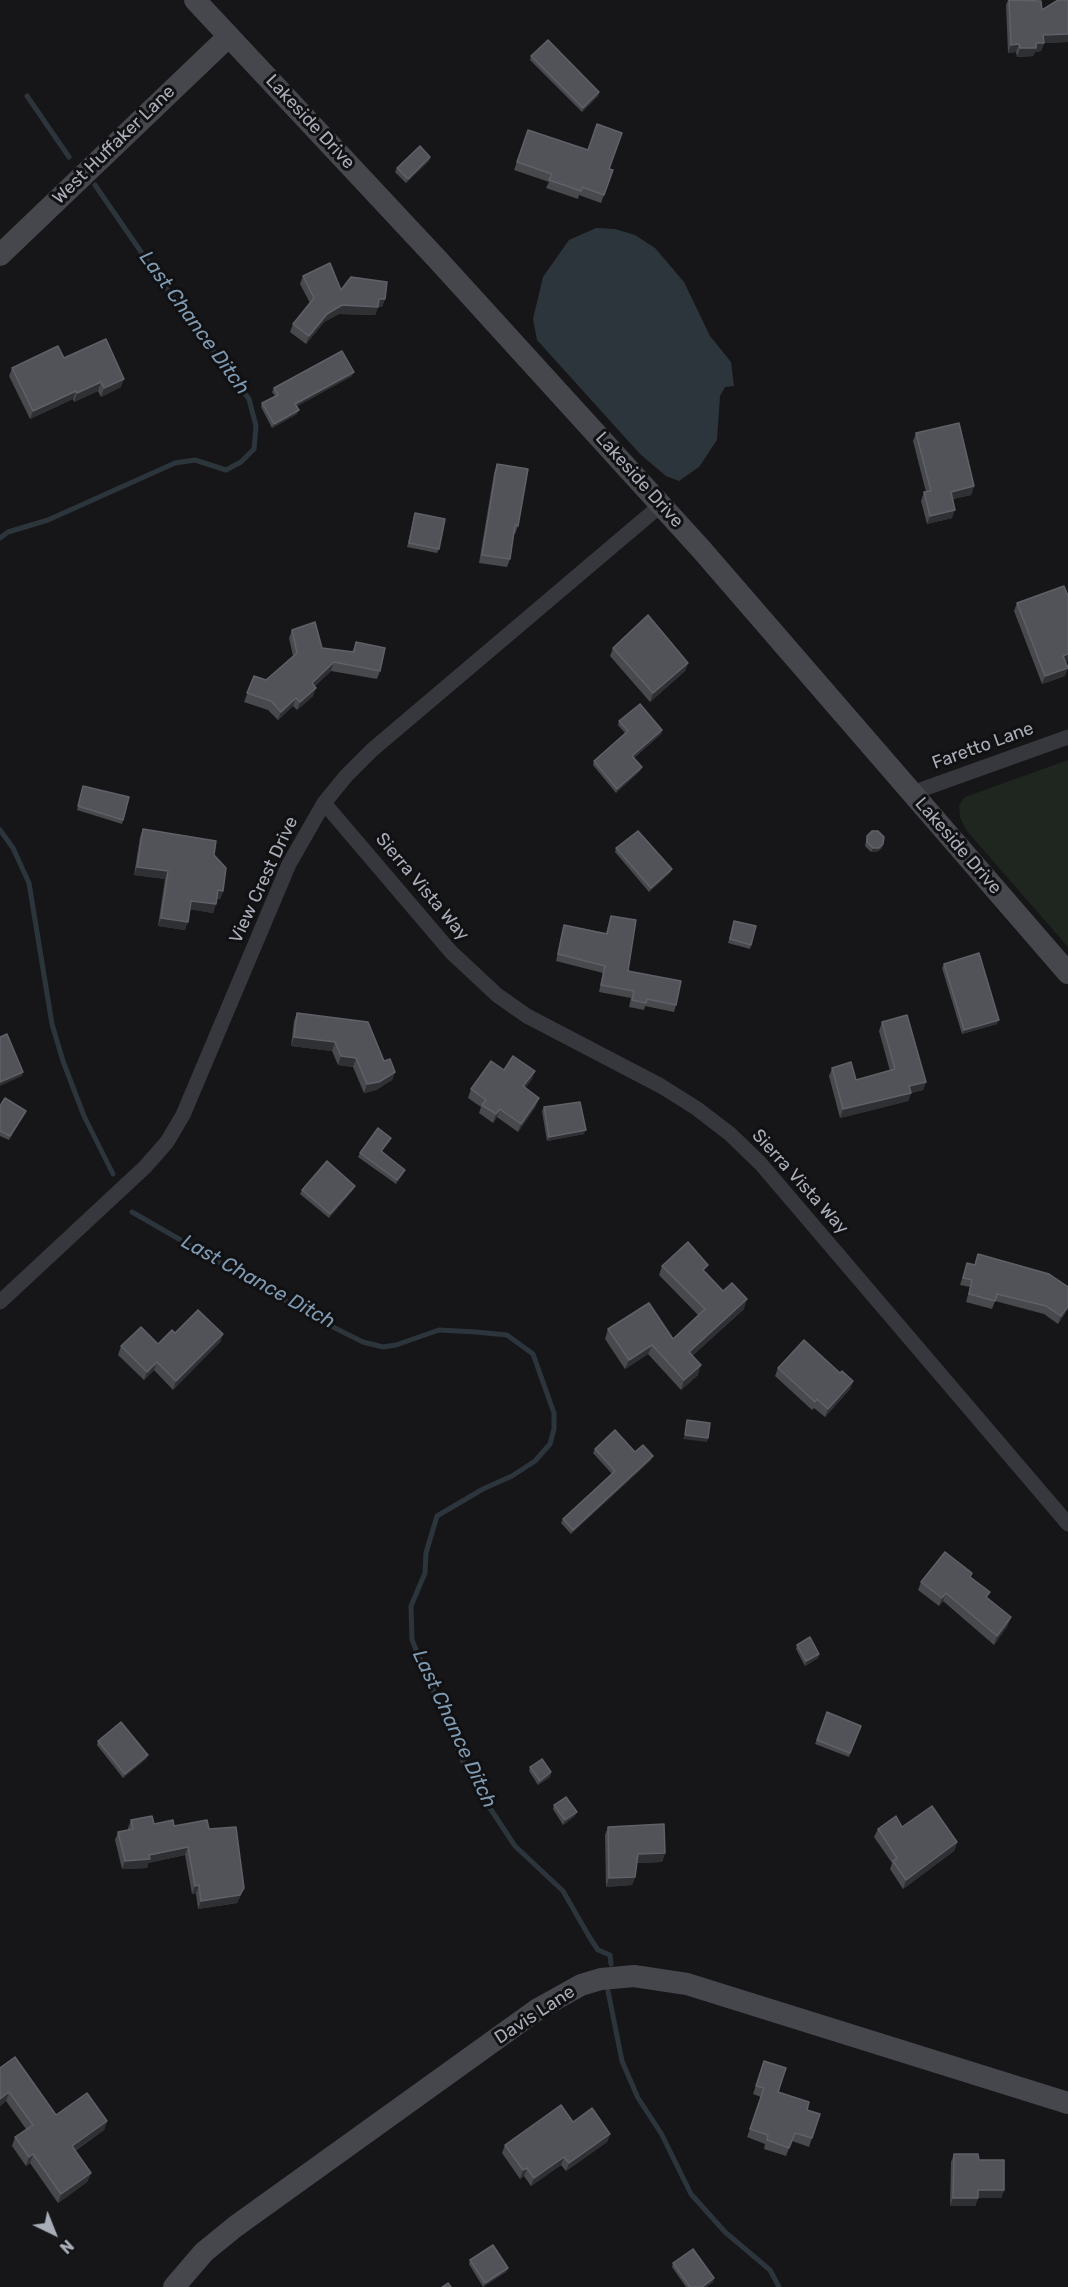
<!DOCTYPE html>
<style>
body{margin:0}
#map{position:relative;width:1068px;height:2287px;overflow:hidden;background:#161618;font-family:Rubik,sans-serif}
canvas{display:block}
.north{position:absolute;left:24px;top:2203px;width:60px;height:60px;-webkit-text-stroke:4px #111113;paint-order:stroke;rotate:137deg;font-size:16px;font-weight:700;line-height:24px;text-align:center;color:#a8adb8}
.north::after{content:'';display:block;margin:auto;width:21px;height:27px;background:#a8adb8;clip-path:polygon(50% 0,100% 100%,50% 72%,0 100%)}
</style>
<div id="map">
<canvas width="1068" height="2287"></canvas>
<div class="north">N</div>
</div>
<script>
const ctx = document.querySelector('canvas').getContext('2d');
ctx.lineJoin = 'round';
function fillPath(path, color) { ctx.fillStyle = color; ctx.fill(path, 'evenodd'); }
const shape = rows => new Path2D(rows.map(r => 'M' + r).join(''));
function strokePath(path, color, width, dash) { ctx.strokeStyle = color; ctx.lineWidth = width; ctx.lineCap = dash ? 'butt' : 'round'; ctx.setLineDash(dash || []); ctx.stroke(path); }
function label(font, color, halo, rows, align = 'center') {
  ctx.font = font + ' Rubik,sans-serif'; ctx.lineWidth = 6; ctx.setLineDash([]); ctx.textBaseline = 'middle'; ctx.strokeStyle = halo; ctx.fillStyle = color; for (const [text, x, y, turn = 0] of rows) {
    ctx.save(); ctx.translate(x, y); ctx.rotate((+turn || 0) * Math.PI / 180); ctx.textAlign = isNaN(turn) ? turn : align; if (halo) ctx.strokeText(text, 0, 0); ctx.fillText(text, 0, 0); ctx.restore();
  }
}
fillPath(shape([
 [1068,760,1068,947,966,830,960,817,959,805,965,797]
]), '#1e261f');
fillPath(shape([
 [596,228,615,229,635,235,655,248,684,282,710,336,731,362,734,386,725,387,720,396,717,440,699,467,679,481,666,476,640,454,537,340,533,319,543,277,569,240]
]), '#2c353c');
strokePath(shape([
 [27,96,69,157],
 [0,538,8,532,48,520,175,463,195,460,226,470,241,462,254,449,256,426,249,399,159,278,95,185],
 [0,830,13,848,29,883,52,1024,63,1061,84,1116,113,1174],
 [132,1212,325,1323,363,1342,383,1347,396,1345,439,1330,476,1332,507,1335,533,1354,554,1413,554,1429,550,1444,535,1461,512,1476,483,1489,437,1516,426,1553,425,1573,411,1606,412,1640,464,1764,478,1790,515,1846,563,1891,590,1938,598,1950,610,1955,611,1964],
 [608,1991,622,2061,638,2098,661,2133,691,2194,725,2232,770,2270,779,2287]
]), '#2c353c', 5);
strokePath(shape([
 [912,793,1068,737],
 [324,803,451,952,497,995,527,1016,661,1086,696,1108,730,1134,760,1163,1068,1524],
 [0,1302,145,1167,167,1142,183,1115,289,864,324,803,346,776,372,750,661,505]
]), '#37383d', 15);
strokePath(shape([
 [195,0,438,260,701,549,1068,973],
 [0,255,229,36],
 [174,2287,204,2252,236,2226,538,2009,581,1985,601,1979,634,1976,687,1984,1068,2103]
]), '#45474d', 22);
fillPath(shape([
 [1008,0,1036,0,1042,10,1068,0,1068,42,1044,43,1041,51,1035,52,1033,56,1017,57,1016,52,1008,53,1006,5],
 [531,56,599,92,598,96,582,112,530,60],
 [528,130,613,170,601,203,579,195,578,199,546,188,549,182,514,170],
 [430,157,429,161,406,183,395,172,397,168],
 [303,276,341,290,385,299,382,307,378,307,375,315,339,314,324,322,306,344,290,332,293,324,310,303,300,284],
 [64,358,121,387,101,397,98,391,74,402,73,399,30,419,9,376,12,368],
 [352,376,297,406,297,414,272,428,261,407,262,403,275,396,272,392,274,388],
 [916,433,974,486,971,495,953,499,952,518,927,524,921,501,924,492,926,492,913,441],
 [497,464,518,526,515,534,514,534,510,559,507,567,479,563,494,473],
 [415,513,439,549,437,553,407,547],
 [1017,603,1065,662,1065,676,1042,684,1014,611],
 [292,630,322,648,352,652,356,642,380,671,377,679,331,671,315,686,313,696,297,710,293,706,278,720,268,710,244,702,254,676,266,680,293,656,289,638],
 [613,648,688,663,685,671,650,702,610,656],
 [619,721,662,730,661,734,634,758,642,767,640,771,616,793,593,765,594,761,625,733,618,725],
 [82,790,123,820,122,824,77,810],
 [143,829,214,855,223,891,220,899,217,899,213,913,190,909,185,930,158,926,165,879,134,875,140,837],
 [867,836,883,844,882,848,877,852,871,852,865,846],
 [616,848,672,869,670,873,649,892,615,852],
 [611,916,628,971,676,1005,674,1012,645,1006,644,1010,629,1007,631,998,599,992,603,973,556,961,562,932,564,925,606,933],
 [734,921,751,945,750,949,728,943],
 [944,964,997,1024,962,1034,942,968],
 [297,1013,384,1061,395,1072,392,1080,376,1090,364,1093,353,1067,338,1065,332,1051,291,1046,294,1021],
 [882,1022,926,1082,923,1090,911,1093,908,1101,840,1118,829,1076,832,1068,856,1080,890,1071,879,1031],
 [504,1070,532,1079,525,1088,536,1106,518,1132,497,1117,493,1123,479,1113,481,1107,468,1098,471,1089],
 [0,1106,26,1111,9,1140,0,1136],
 [544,1107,584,1134,547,1141,542,1111],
 [391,1138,389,1142,382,1151,403,1174,396,1184,358,1157,360,1153],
 [302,1190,353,1190,329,1218,300,1194],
 [978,1254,1068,1309,1058,1324,1044,1314,995,1301,992,1309,966,1302,970,1287,960,1285,967,1263,975,1265],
 [662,1266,706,1272,723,1291,744,1309,692,1356,698,1375,681,1390,648,1354,625,1369,605,1339,608,1329,673,1339,698,1315,659,1275],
 [175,1333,223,1334,220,1342,173,1390,154,1370,144,1380,118,1355,121,1346,158,1344],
 [778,1368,840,1373,853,1381,850,1389,825,1417,814,1408,812,1410,775,1376],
 [595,1449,635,1452,651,1460,571,1534,561,1523,563,1519,612,1474,593,1453],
 [971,1578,1008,1625,994,1645,943,1601,939,1606,918,1590,921,1582],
 [797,1645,819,1654,818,1658,805,1666,796,1649],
 [827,1712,861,1726,849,1757,815,1744],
 [98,1741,146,1759,123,1778,97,1745],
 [530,1767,551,1772,550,1777,538,1785,529,1771],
 [554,1805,575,1816,563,1825,553,1809],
 [131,1820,154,1824,209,1829,244,1888,237,1903,198,1909,196,1894,192,1894,185,1855,148,1863,147,1868,122,1869,115,1840,118,1832,128,1830,128,1828],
 [608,1827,665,1853,662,1862,637,1863,635,1877,632,1885,606,1887,605,1835],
 [902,1827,957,1842,954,1851,903,1889,890,1869,892,1863,874,1837,878,1829],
 [764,2061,778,2092,807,2110,820,2114,809,2147,792,2141,786,2156,764,2149,765,2144,747,2137,761,2097,753,2094],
 [0,2068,56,2115,107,2121,104,2130,75,2151,91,2173,87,2182,58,2203,30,2163,26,2166,12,2146,15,2137,26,2129,6,2101,0,2106],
 [573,2122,610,2134,607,2142,566,2171,561,2165,531,2186,524,2176,520,2179,502,2153,505,2145],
 [954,2154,979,2160,1004,2190,1001,2198,978,2198,975,2206,950,2206,951,2162],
 [470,2260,508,2268,506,2272,483,2287,469,2264],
 [673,2263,714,2278,713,2282,706,2287,686,2287,672,2267]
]), '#47494d');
fillPath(shape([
 [1068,34,1068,42,1040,43,1043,35],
 [1036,43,1044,43,1041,51,1035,52,1033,56,1017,57,1020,48],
 [1019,44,1016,52,1008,53,1011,45],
 [599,92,598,96,582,112,583,108],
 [430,157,429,161,406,183,408,179],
 [379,299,385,299,382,307,376,307],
 [342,305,378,307,375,315,339,314,324,322,306,344,309,336,327,314],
 [354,372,352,376,294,408,295,404],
 [124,379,121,387,101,397,104,388],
 [101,382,98,391,74,402,77,393],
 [76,391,73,399,30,419,33,411],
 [299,410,297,414,272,428,274,424],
 [974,486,971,495,948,500,951,492],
 [955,510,952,518,927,524,930,516],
 [1068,654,1068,661,1060,664,1063,656],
 [334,662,331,671,309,691,312,683],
 [688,663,685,671,650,702,653,693],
 [1068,668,1065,676,1042,684,1045,676],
 [316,688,313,696,297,710,300,702],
 [296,698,293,706,278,720,281,712],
 [662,730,661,734,631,760,632,756],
 [642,767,640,771,616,793,617,789],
 [883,844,882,848,877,852,871,852,873,848],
 [137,867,168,871,165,879,134,875],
 [672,869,670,873,649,892,651,888],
 [218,890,223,891,220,899,215,898],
 [191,901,216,904,213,913,188,909],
 [161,918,188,922,185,930,158,926],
 [999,1020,997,1024,962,1034,964,1030],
 [294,1037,335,1042,332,1051,291,1046],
 [341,1056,356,1058,353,1067,338,1065],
 [535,1071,532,1079,520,1095,523,1086],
 [23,1072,22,1076,0,1086,0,1082],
 [395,1072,392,1080,376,1090,364,1093,367,1084],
 [926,1082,923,1090,911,1093,908,1101,840,1118,843,1109,909,1086],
 [539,1098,536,1106,518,1132,521,1124],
 [500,1109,497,1117,493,1123,496,1114],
 [26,1111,24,1115,9,1140,10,1136],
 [586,1130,584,1134,547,1141,549,1137],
 [405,1170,403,1174,396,1184,397,1180],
 [355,1186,353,1190,329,1218,330,1214],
 [747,1299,744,1309,686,1361,689,1352],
 [1068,1306,1068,1309,1058,1324,1061,1316],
 [223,1334,220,1342,173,1390,176,1381],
 [652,1345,648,1354,625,1369,629,1360],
 [157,1362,154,1370,144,1380,147,1372],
 [701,1365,698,1375,681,1390,684,1380],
 [853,1381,850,1389,825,1417,828,1409],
 [685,1435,708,1438,707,1442,683,1439],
 [653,1456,651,1460,571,1534,573,1530],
 [946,1593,943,1601,939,1606,942,1598],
 [1011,1617,1008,1625,994,1645,997,1636],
 [819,1654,818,1658,805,1666,806,1661],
 [148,1755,146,1759,123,1778,125,1774],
 [551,1772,550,1777,538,1785,540,1781],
 [577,1812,575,1816,563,1825,565,1820],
 [957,1842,954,1851,903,1889,906,1880],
 [188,1847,185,1855,148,1863,147,1868,122,1869,125,1861],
 [665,1853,662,1862,635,1863,638,1854],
 [635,1877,632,1885,606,1887,609,1878],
 [199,1885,196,1894,192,1894,195,1886],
 [244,1888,237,1903,198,1909,201,1901],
 [9,2092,6,2101,0,2106,0,2099],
 [107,2121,104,2130,68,2155,72,2146],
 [610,2134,607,2142,566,2171,569,2163],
 [33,2154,30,2163,26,2166,29,2157],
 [564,2157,561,2165,531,2186,534,2178],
 [527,2168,524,2176,520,2179,523,2170],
 [91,2173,87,2182,58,2203,61,2194],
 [978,2190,1004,2190,1001,2198,978,2198,975,2206,950,2206,953,2198],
 [508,2268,506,2272,483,2287,485,2283],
 [714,2278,713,2282,706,2287,702,2287]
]), '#2f3033');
const building = shape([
 [1009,0,1041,1,1042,10,1058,0,1068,0,1068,34,1043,35,1044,43,1036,43,1036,48,1020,48,1019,44,1011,45,1009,0],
 [548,40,599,92,583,108,531,56,548,40],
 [597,124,622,133,609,169,613,170,604,195,582,187,581,191,549,180,552,174,517,162,528,130,588,150,597,124],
 [420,146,430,157,408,179,397,168,420,146],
 [330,263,341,290,351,277,387,282,385,299,379,299,378,307,342,305,327,314,309,336,293,324,314,298,303,276,330,263],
 [106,339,124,379,104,388,101,382,77,393,76,391,33,411,12,368,58,346,64,358,106,339],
 [342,351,354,372,295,404,299,410,274,424,262,403,278,395,274,388,342,351],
 [959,423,974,486,951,492,955,510,930,516,924,492,931,491,916,433,959,423],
 [497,464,528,469,518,526,515,525,510,559,482,555,497,464],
 [415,513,445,519,439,549,409,543,415,513],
 [1064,586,1068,596,1068,654,1063,656,1068,668,1045,676,1017,603,1064,586],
 [648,615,688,663,653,693,613,648,648,615],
 [315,622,322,648,354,652,356,642,385,648,380,671,334,662,312,683,316,688,300,702,296,698,281,712,271,701,247,693,254,676,266,680,297,653,292,630,315,622],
 [640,704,662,730,632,756,642,767,617,789,594,761,628,731,619,721,640,704],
 [83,786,129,797,123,820,78,806,83,786],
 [143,829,216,841,214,855,226,868,223,891,218,890,216,904,191,901,188,922,161,918,168,871,137,867,143,829],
 [638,831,672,869,651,888,616,848,638,831],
 [872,831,878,831,884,837,883,844,879,848,873,848,867,842,867,836,872,831],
 [611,916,636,920,628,971,681,981,676,1005,647,999,646,1003,632,1000,634,991,601,985,605,966,558,954,564,925,607,934,611,916],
 [734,921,756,926,751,945,730,939,734,921],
 [979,953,999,1020,964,1030,944,964,979,953],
 [297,1013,368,1022,384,1061,390,1059,395,1072,379,1082,367,1084,356,1058,341,1056,335,1042,294,1037,297,1013],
 [907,1015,926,1082,909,1086,911,1093,843,1109,832,1068,851,1062,856,1080,895,1069,882,1022,907,1015],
 [7,1034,23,1072,0,1082,0,1037,7,1034],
 [513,1056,535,1071,523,1086,539,1098,521,1124,500,1109,496,1114,482,1105,486,1100,471,1089,491,1061,504,1070,513,1056],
 [5,1098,26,1111,10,1136,0,1131,0,1106,5,1098],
 [580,1102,586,1130,549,1137,544,1107,580,1102],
 [378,1128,391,1138,381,1151,405,1170,397,1180,360,1153,378,1128],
 [327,1161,355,1186,330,1214,302,1190,327,1161],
 [688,1242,708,1265,703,1270,723,1291,732,1283,747,1299,689,1352,701,1365,684,1380,652,1345,629,1360,608,1329,649,1303,673,1339,705,1309,662,1266,688,1242],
 [978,1254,1049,1274,1068,1287,1068,1306,1061,1316,1046,1306,997,1294,995,1301,969,1294,972,1280,963,1278,967,1263,975,1265,978,1254],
 [198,1310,223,1334,176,1381,157,1362,147,1372,121,1346,141,1327,158,1344,172,1330,175,1333,198,1310],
 [804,1340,840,1373,842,1371,853,1381,828,1409,817,1399,815,1402,778,1368,804,1340],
 [687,1420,710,1423,708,1438,685,1435,687,1420],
 [615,1430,635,1452,643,1445,653,1456,573,1530,563,1519,615,1471,595,1449,615,1430],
 [945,1552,972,1573,970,1577,990,1592,986,1597,1011,1617,997,1636,946,1593,942,1598,921,1582,945,1552],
 [810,1637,819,1654,806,1661,797,1645,810,1637],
 [827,1712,861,1726,850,1753,817,1740,827,1712],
 [121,1722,148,1755,125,1774,98,1741,121,1722],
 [542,1759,551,1772,540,1781,530,1767,542,1759],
 [566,1797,577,1812,565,1820,554,1805,566,1797],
 [932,1806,957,1842,906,1880,893,1861,897,1858,878,1829,896,1816,902,1827,932,1806],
 [152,1816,154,1824,173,1820,174,1826,207,1820,209,1829,236,1827,244,1888,240,1895,201,1901,199,1885,195,1886,188,1847,149,1855,150,1859,125,1861,118,1832,133,1829,131,1820,152,1816],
 [664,1824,665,1853,638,1854,635,1877,609,1878,608,1827,664,1824],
 [15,2057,56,2115,87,2093,107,2121,72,2146,91,2173,61,2194,33,2154,29,2157,15,2137,33,2125,9,2092,0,2099,0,2068,15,2057],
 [764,2061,786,2068,778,2092,809,2102,807,2110,820,2114,812,2138,795,2133,789,2148,767,2140,768,2135,750,2129,764,2088,756,2086,764,2061],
 [561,2105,573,2122,592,2108,610,2134,569,2163,564,2157,534,2178,527,2168,523,2170,505,2145,561,2105],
 [954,2154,978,2154,979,2160,1004,2160,1004,2190,978,2190,978,2198,953,2198,954,2154],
 [493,2245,508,2268,485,2283,470,2260,493,2245],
 [693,2249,714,2278,702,2287,690,2287,673,2263,693,2249],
 [448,2283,451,2287,442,2287,448,2283]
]);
fillPath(building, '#525359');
strokePath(building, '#5f6168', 1.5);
label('18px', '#a8adb8', '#111113', [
 ["Lakeside Drive",310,122,47],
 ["West Huffaker Lane",114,145,-44],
 ["Lakeside Drive",639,480,48],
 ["Faretto Lane",983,746,-20],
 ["Lakeside Drive",958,846,49],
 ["View Crest Drive",264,880,-65],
 ["Sierra Vista Way",422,887,50],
 ["Sierra Vista Way",800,1182,48],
 ["Davis Lane",535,2015,-33]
]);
label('italic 20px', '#7f9bb3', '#111113', [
 ["Last Chance Ditch",194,323,54],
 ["Last Chance Ditch",258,1282,29],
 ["Last Chance Ditch",454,1729,65]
]);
</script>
